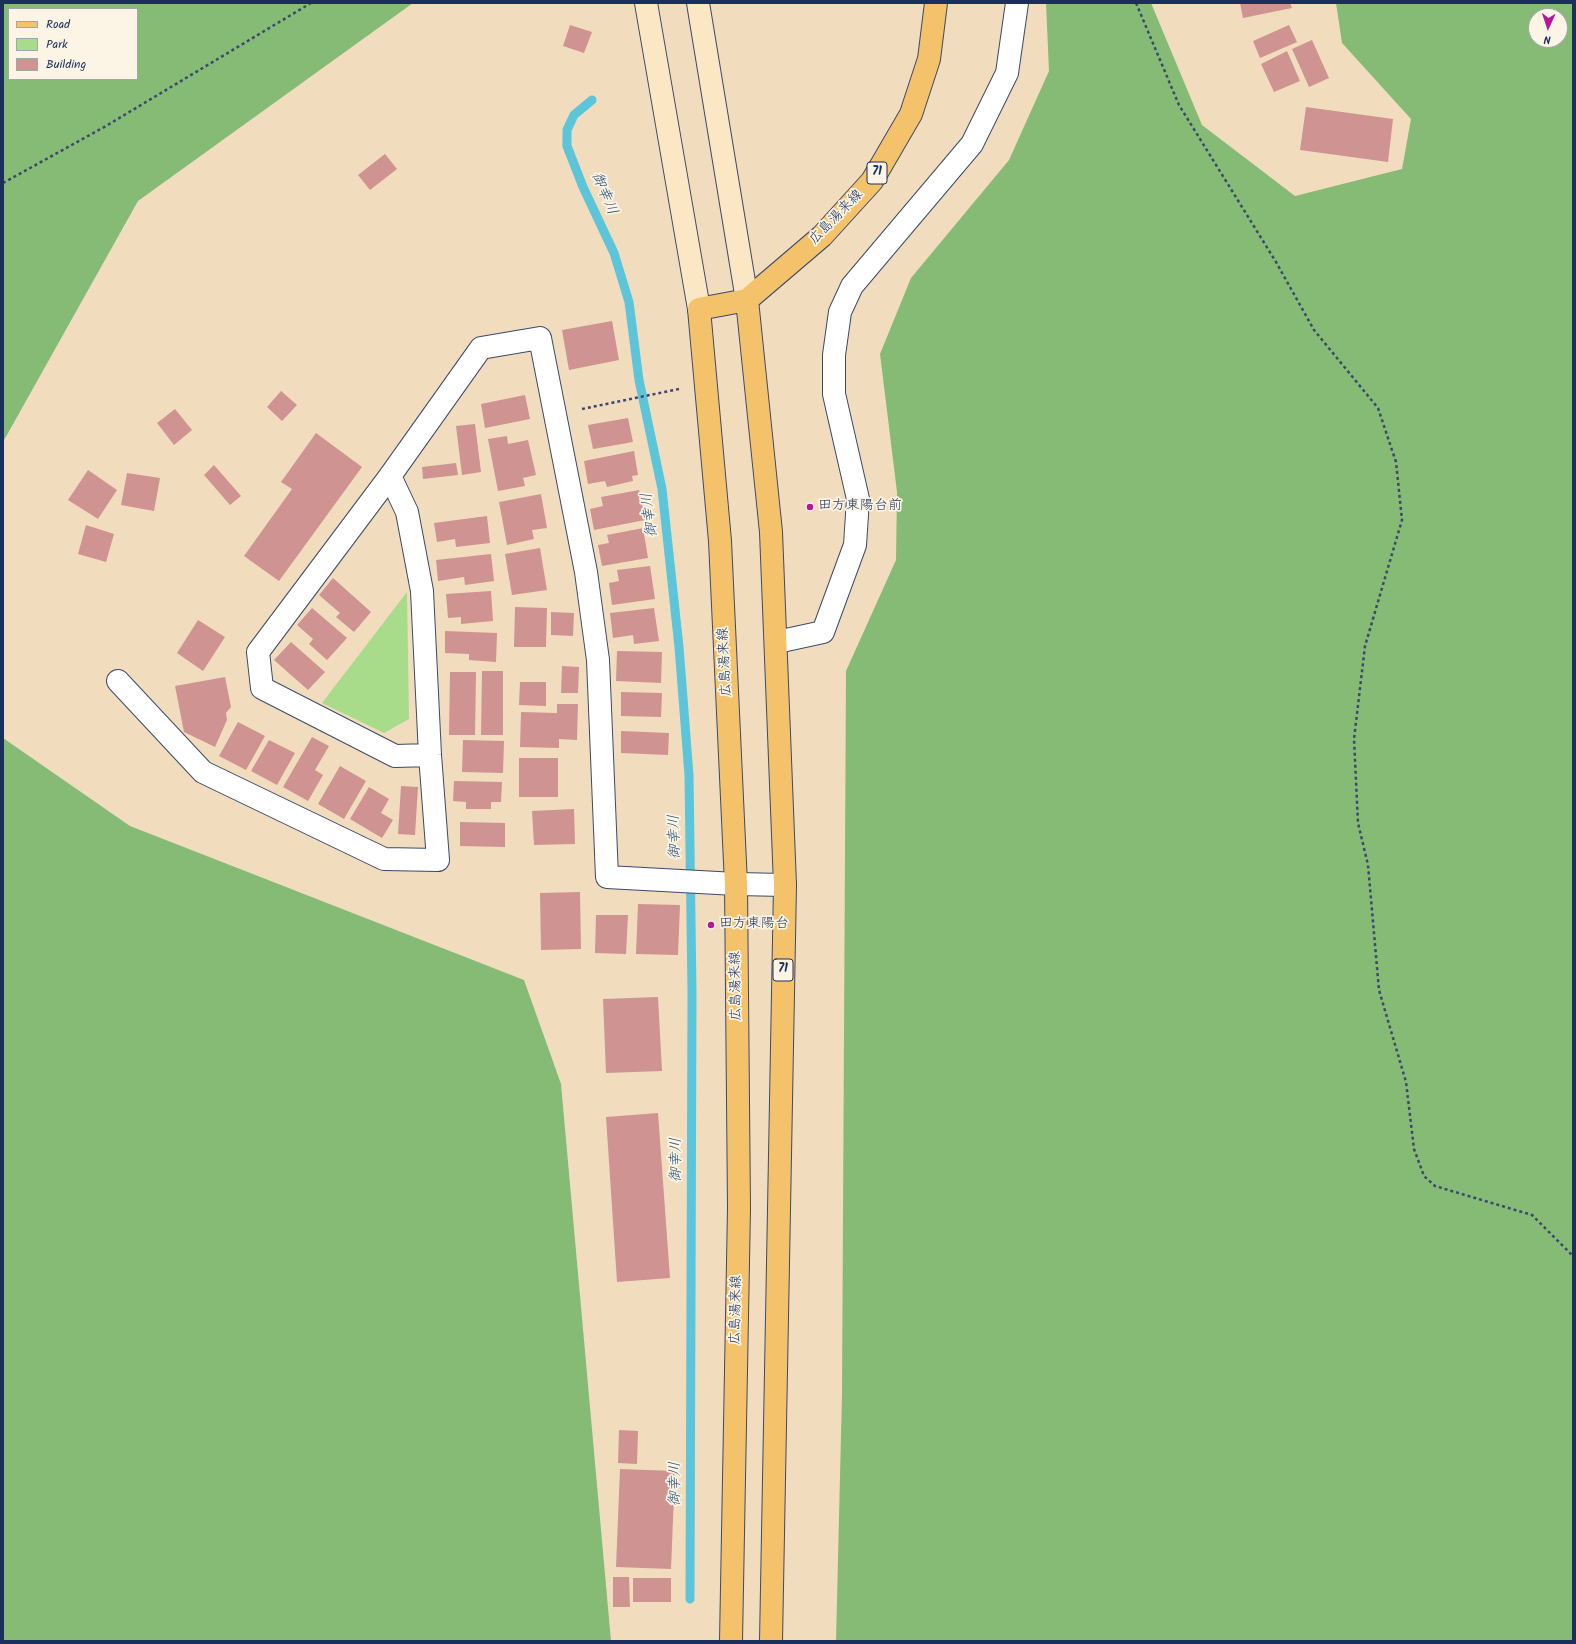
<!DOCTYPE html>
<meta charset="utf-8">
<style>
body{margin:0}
#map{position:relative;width:1576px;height:1644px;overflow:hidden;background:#f1ddbd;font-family:Kalam,sans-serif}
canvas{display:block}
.frame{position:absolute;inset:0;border:4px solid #1b2f5e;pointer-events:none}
.legend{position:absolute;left:8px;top:8px;width:130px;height:72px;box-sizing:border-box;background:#fcf5e5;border:1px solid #a2a6af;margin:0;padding:5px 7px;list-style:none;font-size:12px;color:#1b2f5e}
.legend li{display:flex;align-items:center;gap:8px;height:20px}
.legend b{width:20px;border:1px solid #a2a6af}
.north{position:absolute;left:1528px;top:8px;width:40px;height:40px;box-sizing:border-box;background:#fcf5e5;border:1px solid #a2a6af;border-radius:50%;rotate:183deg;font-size:11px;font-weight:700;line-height:16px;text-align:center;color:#1b2f5e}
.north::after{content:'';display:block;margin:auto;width:14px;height:18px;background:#b5179e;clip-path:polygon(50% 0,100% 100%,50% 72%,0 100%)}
</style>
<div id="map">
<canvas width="1576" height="1644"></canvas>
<div class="frame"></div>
<ul class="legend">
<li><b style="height:5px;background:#f4c26a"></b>Road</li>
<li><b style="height:11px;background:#a8db8a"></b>Park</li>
<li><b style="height:11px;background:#cf9392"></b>Building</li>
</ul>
<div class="north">N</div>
</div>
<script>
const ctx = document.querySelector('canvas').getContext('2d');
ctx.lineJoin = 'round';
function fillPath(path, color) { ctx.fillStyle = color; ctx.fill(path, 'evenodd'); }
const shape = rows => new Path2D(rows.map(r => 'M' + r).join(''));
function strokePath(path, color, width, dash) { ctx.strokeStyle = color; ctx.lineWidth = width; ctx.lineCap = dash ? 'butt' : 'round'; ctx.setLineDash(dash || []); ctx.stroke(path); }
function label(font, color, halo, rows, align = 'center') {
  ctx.font = font + ' Kalam,"Klee One",sans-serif'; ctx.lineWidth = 3.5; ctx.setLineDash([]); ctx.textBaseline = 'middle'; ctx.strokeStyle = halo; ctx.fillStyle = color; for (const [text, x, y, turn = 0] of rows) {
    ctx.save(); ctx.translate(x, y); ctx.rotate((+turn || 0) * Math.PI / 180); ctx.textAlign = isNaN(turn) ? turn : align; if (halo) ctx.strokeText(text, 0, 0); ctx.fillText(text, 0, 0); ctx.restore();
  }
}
fillPath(shape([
 [407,592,409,719,384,733,322,703]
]), '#a8db8a');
fillPath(shape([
 [3,3,413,3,138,201,3,442],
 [9,9,137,9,137,79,9,79],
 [1046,3,1151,3,1202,125,1295,196,1402,169,1411,119,1342,43,1336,3,1573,3,1573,1641,836,1641,842,1394,846,671,896,560,897,492,880,354,911,278,1009,160,1049,71],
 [1536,16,1560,16,1560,40,1536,40],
 [3,738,130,826,524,980,561,1084,611,1641,3,1641]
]), '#86bb76');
strokePath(shape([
 [592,100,574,115,567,130,567,146,583,187,614,253,629,302,639,380,662,489,679,647,689,775,692,993,690,1599]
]), '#5dc5d9', 9);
fillPath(shape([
 [1240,3,1290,3,1292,8,1243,18],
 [570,25,592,32,584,53,563,46],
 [1289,25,1297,42,1260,58,1253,41],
 [1312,40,1329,78,1309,87,1292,49],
 [1287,51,1300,81,1274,92,1261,64],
 [1306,107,1393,119,1388,162,1300,150],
 [385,154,397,169,370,190,358,175],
 [612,321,619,360,569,370,562,330],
 [281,391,297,405,282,421,267,407],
 [525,395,530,419,485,428,481,404],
 [175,409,192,430,174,445,157,423],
 [628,418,633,442,593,449,588,425],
 [475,424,481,472,462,475,456,426],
 [316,433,362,467,279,581,244,556,292,489,281,482],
 [507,436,508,444,528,440,536,475,523,478,525,486,498,491,488,439],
 [634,451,638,475,632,476,633,481,607,487,605,481,588,484,584,461],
 [456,463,458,475,423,479,422,467],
 [214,465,241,496,230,505,204,475],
 [88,470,117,490,98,519,68,500],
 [127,473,160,478,154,511,121,505],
 [639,490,645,520,594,530,590,509,603,506,601,497],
 [541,494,547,528,532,530,534,539,507,545,499,502],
 [487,516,490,543,456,547,455,539,437,542,434,523],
 [86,525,114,534,106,562,78,554],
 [643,528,648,558,602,566,598,545,609,543,607,535],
 [540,548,547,590,512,595,505,554],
 [491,554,494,581,465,585,464,577,438,581,436,560],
 [650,566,655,599,612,605,609,583,619,581,617,570],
 [333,578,371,612,354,632,336,617,340,613,319,595],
 [491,591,493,621,461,624,461,617,448,618,446,594],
 [515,607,547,608,546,647,514,647],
 [312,608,347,638,327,660,309,644,313,639,297,625],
 [654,608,659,641,634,644,633,635,613,638,610,613],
 [551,612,574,613,573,636,551,635],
 [198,620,225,637,203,671,177,653],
 [445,631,497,633,496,662,469,660,469,654,445,653],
 [291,642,325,672,308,690,274,660],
 [617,651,662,652,661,683,616,681],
 [562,666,579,667,578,693,561,693],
 [482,671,503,671,503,735,481,735],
 [450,672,476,672,475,735,449,735],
 [225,677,231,707,226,713,227,720,215,747,184,732,175,686],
 [520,682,546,682,546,706,519,705],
 [621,692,662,693,661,717,621,716],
 [557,704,578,704,577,740,559,739,559,748,520,747,521,712,557,713],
 [238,722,265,736,246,770,219,756],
 [621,731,669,733,668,755,621,753],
 [312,737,329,746,315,770,323,775,308,801,283,787],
 [269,740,295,753,277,785,251,771],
 [463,740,504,741,503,773,462,772],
 [519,758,558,758,558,797,519,797],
 [340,766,366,781,344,819,318,804],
 [454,781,502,782,501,802,491,802,491,809,466,809,466,802,453,801],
 [401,786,418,787,415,835,398,834],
 [369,787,389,799,381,813,393,820,382,838,350,819],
 [574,809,575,844,534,845,532,811],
 [460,822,505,823,505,847,460,846],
 [580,892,581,949,541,950,540,893],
 [638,904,680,905,678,955,636,954],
 [596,915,628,915,626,954,595,953],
 [658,997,662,1071,606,1073,603,999],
 [658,1113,670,1278,617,1282,606,1117],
 [619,1430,638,1431,637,1464,618,1463],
 [620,1469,675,1471,671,1569,616,1567],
 [613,1577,629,1577,630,1607,613,1607],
 [633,1578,671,1578,671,1602,633,1602]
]), '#cf9392');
const street = shape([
 [777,642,823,632,855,545,858,499,834,394,834,355,840,312,852,286,972,144,1007,73,1017,3],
 [118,681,203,772,384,859,438,860,430,755,422,591,407,512,390,476],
 [430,755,395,756,262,688,258,652,390,476,481,348,540,338,586,572,598,660,607,877,736,884,785,885]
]);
const secondary = shape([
 [646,3,699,309],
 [698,3,747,300]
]);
const primary = shape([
 [747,300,771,532,785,885,771,1641],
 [731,1641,739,1208,736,884,720,541,699,309,747,300,822,236,872,181,911,114,929,59,936,3]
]);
strokePath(street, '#3b496c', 24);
strokePath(secondary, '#3b496c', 24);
strokePath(primary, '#3b496c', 24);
strokePath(shape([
 [1136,3,1179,105,1276,262,1314,330,1378,408,1396,462,1402,520,1365,646,1354,739,1358,823,1368,865,1379,990,1406,1082,1414,1149,1424,1176,1435,1186,1532,1215,1573,1256],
 [3,183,106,126,311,3],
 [582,409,679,389]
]), '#3b496c', 2.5, [3, 3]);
strokePath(street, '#fff', 22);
strokePath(secondary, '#fbe7c3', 22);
strokePath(primary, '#f4c26a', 22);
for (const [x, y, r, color] of [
 [810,507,4,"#b5179e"],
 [711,925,4,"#b5179e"]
]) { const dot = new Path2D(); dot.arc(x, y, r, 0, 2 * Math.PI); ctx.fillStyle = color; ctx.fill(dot); strokePath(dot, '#fcf5e5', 1.5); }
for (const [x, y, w] of [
 [877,173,20],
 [783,970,20]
]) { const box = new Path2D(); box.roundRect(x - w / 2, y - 11, w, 22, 3); ctx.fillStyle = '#fcf5e5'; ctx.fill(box); strokePath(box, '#1b2f5e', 1); }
label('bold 13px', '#1b2f5e', null, [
 ["71",877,173],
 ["71",783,970]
]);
label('14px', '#1b2f5e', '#fcf5e5', [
 ["広島湯来線",837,218,-46],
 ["広島湯来線",726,662,-93],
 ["広島湯来線",737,986,-91],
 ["広島湯来線",737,1310,-89]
]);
label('14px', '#1b2f5e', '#fcf5e5', [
 ["田方東陽台前",818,507],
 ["田方東陽台",719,925]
], 'left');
label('italic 15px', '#2c547d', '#fcf5e5', [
 ["御幸川",603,194,67],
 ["御幸川",651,515,-97],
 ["御幸川",676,837,-91],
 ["御幸川",677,1160,-90],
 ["御幸川",676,1484,-90]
]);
</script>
